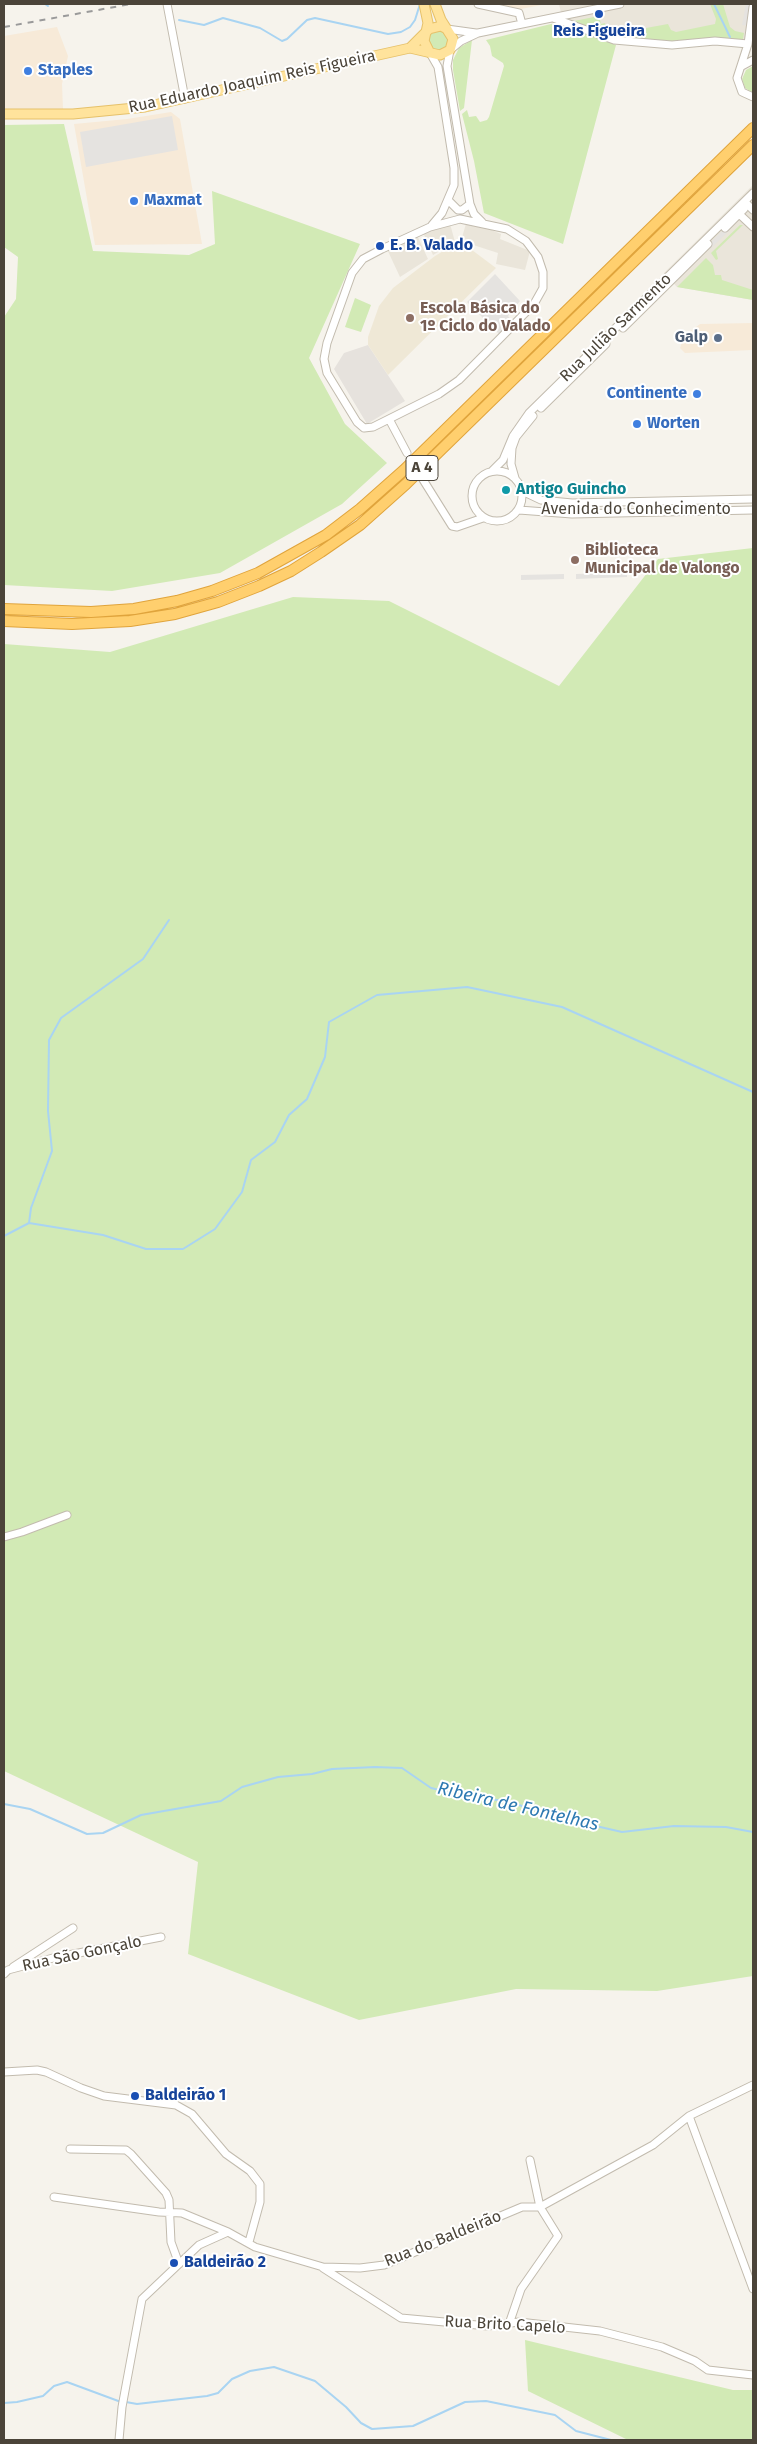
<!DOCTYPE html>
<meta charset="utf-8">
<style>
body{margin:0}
#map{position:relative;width:757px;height:2444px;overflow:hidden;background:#f6f3ec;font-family:"Fira Sans",sans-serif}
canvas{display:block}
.frame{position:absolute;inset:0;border:5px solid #4b4439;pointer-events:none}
</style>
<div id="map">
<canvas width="757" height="2444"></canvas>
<div class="frame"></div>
</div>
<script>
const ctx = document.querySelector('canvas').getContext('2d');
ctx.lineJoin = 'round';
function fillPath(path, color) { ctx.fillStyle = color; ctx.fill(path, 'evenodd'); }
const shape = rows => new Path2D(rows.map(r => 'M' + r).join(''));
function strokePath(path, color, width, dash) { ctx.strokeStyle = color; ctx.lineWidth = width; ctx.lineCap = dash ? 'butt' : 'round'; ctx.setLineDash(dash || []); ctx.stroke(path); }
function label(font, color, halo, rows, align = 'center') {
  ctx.font = font + ' "Fira Sans",sans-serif'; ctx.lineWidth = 4; ctx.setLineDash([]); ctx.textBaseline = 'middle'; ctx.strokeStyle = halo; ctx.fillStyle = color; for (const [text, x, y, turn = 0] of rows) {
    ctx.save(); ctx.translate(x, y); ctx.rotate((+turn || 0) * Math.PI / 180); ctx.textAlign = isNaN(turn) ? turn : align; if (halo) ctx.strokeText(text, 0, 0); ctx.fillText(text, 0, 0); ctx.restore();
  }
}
fillPath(shape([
 [559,4,753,4,748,44,625,41,563,22],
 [753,185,753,300,677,287,664,273],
 [449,220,455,242,433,255,422,230],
 [467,220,501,234,500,239,530,251,525,270,496,264,498,253,461,241],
 [416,233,428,259,400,277,386,247]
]), '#eae5da');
fillPath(shape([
 [497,4,546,4,521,9],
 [57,27,68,56,62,84,63,109,4,109,4,36],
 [171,112,180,119,202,244,95,245,74,124,127,119],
 [753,323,752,350,685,353,680,348,684,336,700,324]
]), '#f7ead8');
fillPath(shape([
 [368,345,405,401,367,424,334,369,344,353]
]), '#e6e2dd');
fillPath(shape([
 [457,243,468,247,496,268,388,375,368,345,368,337,379,306,393,288,435,256]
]), '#efe8d6');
fillPath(shape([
 [710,4,723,4,730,27,735,31,744,33,743,39,694,39,675,42,621,39,575,24,574,21,599,16,601,24,605,23,607,32,621,37,646,32,646,28,668,24,671,30,676,32,715,24,716,19],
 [559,22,616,45,563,244,484,213,474,161,462,114,467,110,469,117,476,116,480,122,487,120,489,117,504,66,503,63,492,56,490,46,486,40],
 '428 41a10 10 0 1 1 20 0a10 10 0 1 1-20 0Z',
 [472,40,464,108,460,111,453,70,453,60,459,48],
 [753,66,753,93,745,88,742,79,746,70],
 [64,124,93,251,189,255,215,244,212,191,360,244,309,358,345,424,387,463,342,504,220,573,112,591,4,585,4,317,16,299,18,257,4,247,4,125],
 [740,225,743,225,716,251,718,259,716,260,711,253],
 [706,258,713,265,715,275,721,275,722,280,753,290,753,300,677,287],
 [355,298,371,305,361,332,345,327],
 [753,548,753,1976,657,1991,516,1989,359,2020,188,1954,198,1862,4,1771,4,644,110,652,293,597,389,601,559,686,658,559],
 [525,2340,733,2390,753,2390,753,2440,628,2440,528,2391]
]), '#d2eab5');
fillPath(shape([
 [746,4,753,4,750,26,742,25],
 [172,116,178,150,86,167,80,132],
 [727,226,730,230,709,250,706,247],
 [495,274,520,301,508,316,512,321,499,334,467,302],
 [627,572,627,577,576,579,576,574],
 [564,574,564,579,521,580,521,575]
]), '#e5e3e0');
strokePath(shape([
 [45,4,48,6],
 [714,4,730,37],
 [179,20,204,25,223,18,260,28,282,41,287,39,307,20,315,18,388,34,401,32,410,27,415,20,420,4],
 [29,1223,31,1208,52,1151,48,1111,49,1040,61,1018,143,959,169,920],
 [4,1236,29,1223,103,1235,146,1249,183,1249,215,1229,242,1192,251,1160,275,1142,289,1115,307,1099,325,1057,329,1022,377,995,467,987,562,1007,753,1092],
 [4,1804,30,1809,87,1834,103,1833,141,1815,221,1801,242,1787,278,1777,312,1774,332,1769,375,1767,402,1768,431,1788,470,1797,506,1801,561,1818,622,1832,674,1826,726,1827,753,1832],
 [126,2402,137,2404,207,2396,218,2393,232,2379,250,2371,274,2367,315,2381,346,2407,361,2423,372,2429,413,2426,465,2402,486,2401,555,2415,576,2431,611,2440],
 [4,2403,17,2402,43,2396,54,2386,67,2382,121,2402]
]), '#a9d4f2', 2);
const minor = shape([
 [167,4,185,99],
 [478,4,519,13,522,24],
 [753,7,748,44,737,78,742,92,753,97],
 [553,18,614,40,672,45,715,41,748,44],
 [447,29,476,33],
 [430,53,438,67,454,168,454,185,442,213,432,225],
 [742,66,753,60],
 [449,201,458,210,462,210,470,204],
 [745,202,753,210],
 [736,211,753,227],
 [460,219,507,229,526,241,538,257,543,272,543,288,534,304,459,380,439,394,373,427,364,428,357,422,327,373,324,359,327,343,352,273,363,259,382,249,430,227,460,219],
 [482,222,474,214,470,204,447,66,450,50,461,41,478,33,620,4],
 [725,228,744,209],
 [623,328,708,244],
 [541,408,606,344],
 [389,419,407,453],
 '472 496a25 25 0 1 1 50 0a25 25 0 1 1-50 0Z',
 [492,471,503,460,513,436,529,413,753,193],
 [422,478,452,526,457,527,483,518],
 [515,478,511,464,512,448,516,437,533,416],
 [522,491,541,500,572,503,753,499],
 [519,510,572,514,753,510],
 [4,1537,22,1532,67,1515],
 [13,1967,73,1928],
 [4,1974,8,1970,53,1958,161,1937],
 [4,2072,37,2070,46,2072,81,2088,104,2096,176,2105,192,2114,226,2154,250,2171,260,2184,260,2202,249,2242],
 [689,2116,753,2289],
 [70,2149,126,2150,131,2154,166,2193,169,2200,171,2242,179,2264],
 [54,2197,159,2212,182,2213,228,2232],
 [323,2268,401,2318,488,2326,519,2322,600,2331,662,2347,695,2361,708,2370,753,2375],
 [509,2324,521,2289,558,2236,540,2207,530,2160],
 [119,2440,122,2407,142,2299,199,2245,228,2232,255,2247,323,2267,360,2268,384,2265,522,2207,540,2207,653,2145,689,2116,753,2085]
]);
const major = shape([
 [424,4,428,23,424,41,430,53],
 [410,48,429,29,441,26,447,29],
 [4,114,73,114,145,107,410,48,440,55,450,50,453,39,441,20,435,4]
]);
const highway = shape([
 [4,609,91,612,134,609,177,601,212,591,258,573,326,535,360,509,404,470,753,128],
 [4,621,72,624,130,621,175,614,218,602,259,586,291,571,321,552,360,525,406,484,753,145]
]);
strokePath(minor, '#c2bbae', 9);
strokePath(major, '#e6c16a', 11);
strokePath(highway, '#e0a43c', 12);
strokePath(minor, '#fff', 7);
strokePath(major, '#ffe39c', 9);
strokePath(highway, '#ffcf6e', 10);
strokePath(shape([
 [4,27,131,4]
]), '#9a9a9a', 2, [6, 6]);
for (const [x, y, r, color] of [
 [599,14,5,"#1a4fb4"],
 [28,71,5,"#3f7fe0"],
 [134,201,5,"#3f7fe0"],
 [380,246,5,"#1a4fb4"],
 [410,318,5,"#8d6e63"],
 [718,338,5,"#5c6f8a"],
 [697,394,5,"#3f7fe0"],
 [637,424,5,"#3f7fe0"],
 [506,490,5,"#0f9aa8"],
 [575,560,5,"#8d6e63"],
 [135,2096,5,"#1a4fb4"],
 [174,2263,5,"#1a4fb4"]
]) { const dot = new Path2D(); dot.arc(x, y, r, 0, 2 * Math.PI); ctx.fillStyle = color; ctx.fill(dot); strokePath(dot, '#fff', 2); }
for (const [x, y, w] of [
 [422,468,32]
]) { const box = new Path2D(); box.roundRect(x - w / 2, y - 12.5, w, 25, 4); ctx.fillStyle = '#fff'; ctx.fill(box); strokePath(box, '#4b4439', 1); }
label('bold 15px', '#4b4439', null, [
 ["A 4",422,468]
]);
label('bold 16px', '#164399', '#fff', [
 ["Reis Figueira",599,32,"center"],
 ["E. B. Valado",390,246],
 ["Baldeirão 1",145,2096],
 ["Baldeirão 2",184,2263]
], 'left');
label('bold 16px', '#366cbe', '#fff', [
 ["Staples",38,71],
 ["Maxmat",144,201],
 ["Continente",687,394,"right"],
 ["Worten",647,424]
], 'left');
label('16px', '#4b4439', '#fff', [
 ["Rua Eduardo Joaquim Reis Figueira",252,82,-12],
 ["Rua Julião Sarmento",616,328,-44],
 ["Avenida do Conhecimento",636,510],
 ["Rua São Gonçalo",82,1954,-12],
 ["Rua do Baldeirão",443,2239,-22],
 ["Rua Brito Capelo",505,2325,3]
]);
label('bold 16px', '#785e54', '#fff', [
 ["Escola Básica do",420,309],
 ["1º Ciclo do Valado",420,327],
 ["Biblioteca",585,551],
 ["Municipal de Valongo",585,569]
], 'left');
label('bold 16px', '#4e5e75', '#fff', [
 ["Galp",708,338]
], 'right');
label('bold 16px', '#0d838f', '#fff', [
 ["Antigo Guincho",516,490]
], 'left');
label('italic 18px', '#2e7ab2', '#fff', [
 ["Ribeira de Fontelhas",518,1807,13]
]);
</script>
